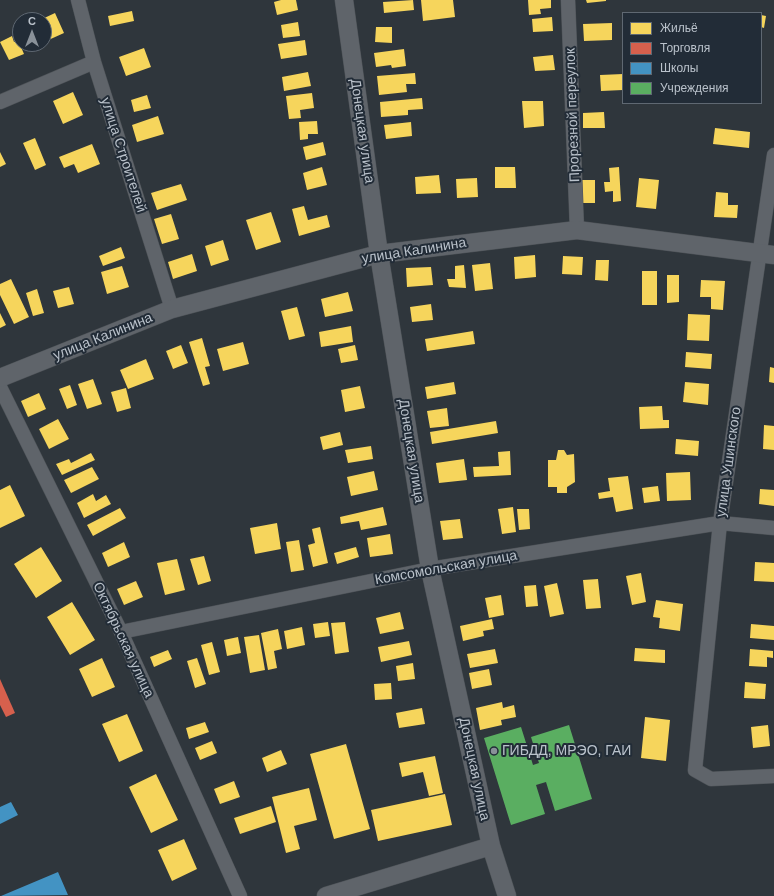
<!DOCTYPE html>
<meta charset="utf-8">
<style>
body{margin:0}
#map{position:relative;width:774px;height:896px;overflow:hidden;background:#2f363c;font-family:Arial,sans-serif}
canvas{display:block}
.legend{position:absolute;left:622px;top:12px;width:140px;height:92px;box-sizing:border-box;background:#222c37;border:1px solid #5f6872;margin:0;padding:5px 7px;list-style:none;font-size:12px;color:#bac2cb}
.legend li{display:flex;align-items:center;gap:8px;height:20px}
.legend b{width:20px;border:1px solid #5f6872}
.north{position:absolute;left:12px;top:12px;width:40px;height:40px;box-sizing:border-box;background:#222c37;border:1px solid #5f6872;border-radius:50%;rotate:0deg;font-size:11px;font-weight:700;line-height:16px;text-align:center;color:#bac2cb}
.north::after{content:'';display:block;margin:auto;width:14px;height:18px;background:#899199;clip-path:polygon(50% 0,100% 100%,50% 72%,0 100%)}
</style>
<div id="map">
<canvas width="774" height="896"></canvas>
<ul class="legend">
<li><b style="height:11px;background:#f6d55c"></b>Жильё</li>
<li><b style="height:11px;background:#d6604d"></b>Торговля</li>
<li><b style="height:11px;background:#4393c3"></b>Школы</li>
<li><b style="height:11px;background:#5aae61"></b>Учреждения</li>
</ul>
<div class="north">С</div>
</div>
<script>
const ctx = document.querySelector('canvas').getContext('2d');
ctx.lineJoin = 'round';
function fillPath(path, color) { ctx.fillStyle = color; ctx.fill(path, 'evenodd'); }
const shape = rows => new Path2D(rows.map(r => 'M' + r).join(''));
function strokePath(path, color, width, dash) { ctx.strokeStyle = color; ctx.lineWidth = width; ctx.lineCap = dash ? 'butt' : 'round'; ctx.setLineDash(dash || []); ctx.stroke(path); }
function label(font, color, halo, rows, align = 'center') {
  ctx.font = font + ' Arial,sans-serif'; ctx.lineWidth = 4; ctx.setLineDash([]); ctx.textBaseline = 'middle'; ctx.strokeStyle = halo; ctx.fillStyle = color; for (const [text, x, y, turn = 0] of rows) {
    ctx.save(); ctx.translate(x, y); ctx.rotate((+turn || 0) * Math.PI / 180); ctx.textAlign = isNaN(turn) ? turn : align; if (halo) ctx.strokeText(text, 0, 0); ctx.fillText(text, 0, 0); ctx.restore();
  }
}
fillPath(shape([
 [281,0,296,0,298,10,277,15,274,2],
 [413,0,414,10,384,13,383,2],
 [421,0,453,0,455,17,423,21],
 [528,0,551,0,551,8,540,9,541,14,529,15],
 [586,0,606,0,606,1,587,3],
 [132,11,134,21,110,26,108,16],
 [55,13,64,33,44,42,44,20,40,20],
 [761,15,766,16,764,28,761,27],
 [552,17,553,31,533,32,532,19],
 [298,22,300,36,283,38,281,25],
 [612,23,612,40,584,41,583,24],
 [376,27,392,27,392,43,375,42],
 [12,36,14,42,18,40,24,54,9,60,0,42],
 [305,40,307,55,281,59,278,44],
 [144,48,151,67,126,76,119,57],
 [404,49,406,66,392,68,391,65,376,67,374,53],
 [553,55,555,70,535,71,533,57],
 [308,72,311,86,284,91,282,77],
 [415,73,416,84,406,84,407,92,379,95,377,76],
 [623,74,623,90,601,91,600,75],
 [73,92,83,115,63,124,53,101],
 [312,93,314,108,300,110,301,118,289,119,286,96],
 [147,95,151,108,134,112,131,100],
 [422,98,423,109,408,110,408,115,381,117,380,102],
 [522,101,543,101,544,126,524,128],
 [604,112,605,128,583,128,583,113],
 [158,116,164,134,137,142,132,125],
 [317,121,318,134,308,134,308,139,300,140,299,122],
 [411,122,412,136,386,139,384,125],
 [715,128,750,132,749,148,713,144],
 [35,138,46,165,35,170,23,143],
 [323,142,326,155,306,160,303,147],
 [92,144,100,164,78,173,74,164,64,168,59,157],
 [0,152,6,164,0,167],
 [322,167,327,185,307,190,303,173],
 [495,167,515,167,516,188,495,188],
 [619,167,621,201,613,202,613,191,605,192,604,182,610,182,609,168],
 [439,175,441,193,416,194,415,177],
 [477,178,478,197,457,198,456,179],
 [639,178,659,180,656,209,636,207],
 [580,180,595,180,595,203,581,203],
 [181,184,187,200,157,210,151,193],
 [716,192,728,193,728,205,738,205,737,218,714,217],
 [304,206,308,220,327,215,330,227,299,236,292,209],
 [271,212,281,242,256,250,246,220],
 [171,214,179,239,162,244,154,219],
 [223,240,229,260,211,266,205,246],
 [121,247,125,258,103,266,99,256],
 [192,254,197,271,173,279,168,262],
 [535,255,536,277,515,279,514,257],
 [563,256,583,257,582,275,562,274],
 [596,260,609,260,608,281,595,280],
 [490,263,493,289,475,291,472,265],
 [464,265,466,288,449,287,447,279,455,279,455,266],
 [122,266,129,287,107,294,101,272],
 [431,267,433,285,407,287,406,268],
 [642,271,657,271,657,305,642,305],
 [667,275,679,275,679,302,667,303],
 [11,279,29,317,14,324,0,295,0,284],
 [701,280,725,281,723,310,711,309,711,297,700,297],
 [69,287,74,304,58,308,53,291],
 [37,289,44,313,33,316,26,293],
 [348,292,353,311,325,317,321,299],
 [431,304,433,320,412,322,410,307],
 [297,307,305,336,289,340,281,311],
 [0,313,6,325,0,328],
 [688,314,710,315,709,341,687,340],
 [351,326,353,342,321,347,319,332],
 [473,331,475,344,427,351,425,339],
 [202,338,210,366,205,367,210,384,203,386,189,342],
 [243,342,249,364,223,371,217,349],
 [181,345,188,363,173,369,166,351],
 [355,345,358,360,341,363,338,349],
 [686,352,712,354,711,369,685,367],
 [146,359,154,379,128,389,120,370],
 [770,367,774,368,774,383,769,382],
 [93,379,102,404,87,409,78,384],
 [454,382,456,394,427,399,425,387],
 [685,382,709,384,708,405,683,402],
 [70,385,77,405,67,409,59,389],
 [360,386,365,408,345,412,341,390],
 [126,388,131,408,117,412,111,392],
 [39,393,46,409,28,417,21,401],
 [662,406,663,420,669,420,669,428,640,429,639,407],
 [447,408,449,426,430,428,427,411],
 [58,419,69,439,49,449,39,429],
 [496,421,498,433,432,444,430,432],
 [764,425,774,426,774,450,763,449],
 [340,432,343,445,323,450,320,437],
 [676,439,699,441,698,456,675,454],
 [371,446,373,459,348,463,345,450],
 [558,450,564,450,567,455,574,454,575,482,567,487,567,493,557,493,557,487,548,487,548,460,556,460],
 [510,451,511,475,474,477,473,467,499,466,498,452],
 [91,453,95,460,62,475,56,464,69,459,71,463],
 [464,459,467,480,439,483,436,463],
 [92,467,99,479,71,493,64,480],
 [374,471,378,490,351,496,347,477],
 [690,472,691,500,667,501,666,473],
 [628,476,633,509,616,512,613,497,599,499,598,493,610,491,608,478],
 [10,485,25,516,0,528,0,490],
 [658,486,660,501,644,503,642,488],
 [760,489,774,490,774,506,759,504],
 [93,494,96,501,106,495,111,504,84,518,77,503],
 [383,507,387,525,361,530,359,521,341,524,340,517],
 [513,507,516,532,502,534,498,509],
 [120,508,126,518,93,536,87,525],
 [517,509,529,509,530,529,519,530],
 [460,519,463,538,443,540,440,521],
 [277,523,281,549,255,554,250,528],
 [320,527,328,563,313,567,308,545,315,543,312,529],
 [390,534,393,554,370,557,367,538],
 [299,540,304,570,291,572,286,542],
 [124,542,130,557,108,567,102,553],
 [41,547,62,581,36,598,14,564],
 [356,547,359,557,337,564,334,553],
 [204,556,211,581,198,585,190,559],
 [177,559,185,590,165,595,157,563],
 [755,562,774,563,774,582,754,581],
 [641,573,646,602,632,605,626,576],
 [598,579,601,608,586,609,583,580],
 [136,581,143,597,124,605,117,589],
 [557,583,564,614,550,617,544,586],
 [536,585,538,606,526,607,524,586],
 [501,595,504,615,489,618,485,598],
 [656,600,683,604,680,631,659,628,660,618,653,617],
 [72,602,95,640,70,655,47,617],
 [400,612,404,629,380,634,376,618],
 [492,619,494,629,483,631,484,636,463,641,460,626],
 [328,622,330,636,315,638,313,624],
 [345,622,349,652,335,654,331,623],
 [751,624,774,626,774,640,750,638],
 [302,627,305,645,287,649,284,631],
 [278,629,282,649,274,651,277,668,268,670,261,633],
 [259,635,265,670,250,673,244,637],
 [238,637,241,653,227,656,224,640],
 [409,641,412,655,381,662,378,647],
 [212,642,220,672,209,675,201,645],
 [635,648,665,650,665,663,634,661],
 [495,649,498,663,470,668,467,654],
 [750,649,773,651,773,658,767,657,767,667,749,666],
 [168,650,172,659,154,667,150,657],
 [102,658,115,687,92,697,79,669],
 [197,658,206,684,195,688,187,661],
 [413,663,415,679,398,681,396,666],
 [489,669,492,685,472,689,469,673],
 [745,682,766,684,765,699,744,698],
 [391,683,392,699,375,700,374,684],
 [502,702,503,708,514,705,516,717,501,720,502,725,480,730,476,708],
 [422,708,425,724,399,728,396,713],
 [127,714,143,751,119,762,102,724],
 [645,717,670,720,666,761,641,758],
 [205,722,209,732,189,739,186,728],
 [768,725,770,746,753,748,751,727],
 [212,741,217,753,200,760,195,748],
 [346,744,370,829,334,839,310,754],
 [281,750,287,764,267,772,262,758],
 [435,756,443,793,429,796,423,772,402,777,399,763],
 [156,774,178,820,151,833,129,787],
 [234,781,240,797,220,804,214,789],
 [309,788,317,820,294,826,300,849,286,853,272,797],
 [445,794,452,825,378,841,371,810],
 [271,806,276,822,240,834,234,818],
 [184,839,197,869,172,881,158,850]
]), '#f6d55c');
fillPath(shape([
 [0,679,15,713,6,717,0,705]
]), '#d6604d');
fillPath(shape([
 [11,802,18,815,0,824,0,807],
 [58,872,68,895,1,896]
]), '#4393c3');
fillPath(shape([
 [569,725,592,799,555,811,546,782,536,785,545,814,511,825,484,738,521,727,533,765,539,763,531,737]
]), '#5aae61');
const minor = shape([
 [78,0,94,62,172,309],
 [568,0,577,230],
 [0,102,94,62],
 [774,155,720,523,695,770,711,779,774,776],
 [0,387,121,632,240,896],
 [121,632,430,569,720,523,774,528]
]);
const tertiary = shape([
 [344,0,379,254,430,569,491,846,507,896],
 [0,378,172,309,379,254,577,230,774,255],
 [326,896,491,846]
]);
strokePath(minor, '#4d5257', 15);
strokePath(tertiary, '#4d5257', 19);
strokePath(minor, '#5f646a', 14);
strokePath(tertiary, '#5f646a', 18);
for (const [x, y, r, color] of [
 [494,751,4,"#899199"]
]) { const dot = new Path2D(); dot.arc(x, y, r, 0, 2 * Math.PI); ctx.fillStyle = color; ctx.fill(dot); strokePath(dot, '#222c37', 1.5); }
label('14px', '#bac2cb', '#222c37', [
 ["Прорезной переулок",573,115,-92],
 ["Донецкая улица",362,131,82],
 ["улица Строителей",123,155,72],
 ["улица Калинина",414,251,-9],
 ["улица Калинина",103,337,-22],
 ["Донецкая улица",411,451,81],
 ["улица Ушинского",729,462,-82],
 ["Комсомольская улица",446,568,-10],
 ["Октябрьская улица",123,640,65],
 ["Донецкая улица",474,769,78]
]);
label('14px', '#bac2cb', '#222c37', [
 ["ГИБДД, МРЭО, ГАИ",502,751]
], 'left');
</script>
